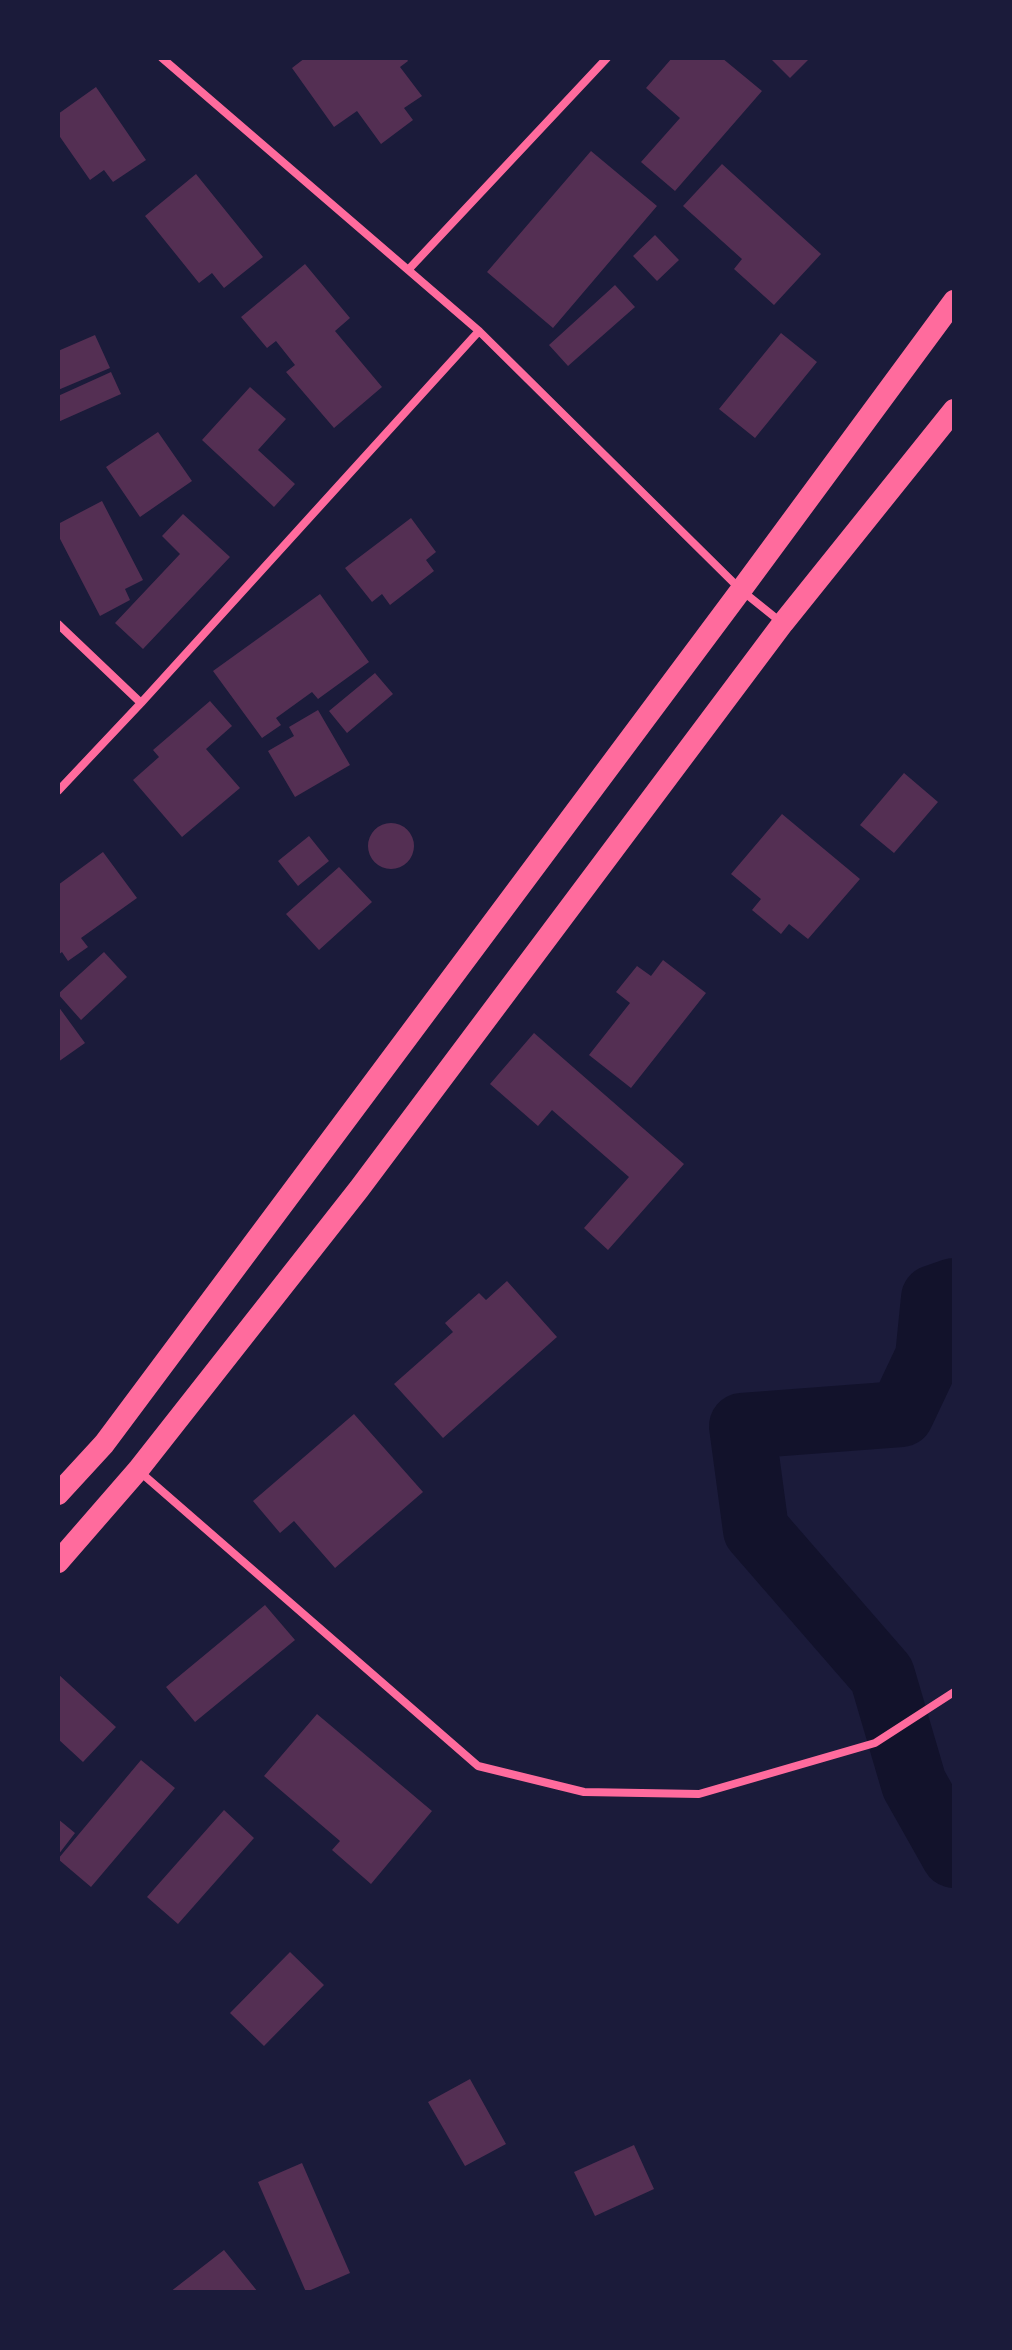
<!DOCTYPE html>
<style>
body{margin:0}
#map{position:relative;width:1012px;height:2350px;overflow:hidden;background:#1b1b3a;font-family:Karla,sans-serif}
canvas{display:block}
.frame{position:absolute;inset:0;border:60px solid #1b1b3a;pointer-events:none}
</style>
<div id="map">
<canvas width="1012" height="2350"></canvas>
<div class="frame"></div>
</div>
<script>
const ctx = document.querySelector('canvas').getContext('2d');
ctx.lineJoin = 'round';
const shape = rows => new Path2D(rows.map(r => 'M' + r).join(''));
function strokePath(path, color, width, dash) { ctx.strokeStyle = color; ctx.lineWidth = width; ctx.lineCap = dash ? 'butt' : 'round'; ctx.setLineDash(dash || []); ctx.stroke(path); }
function fillPath(path, color) { ctx.fillStyle = color; ctx.fill(path, 'evenodd'); }
strokePath(shape([
 [954,1291,934,1298,928,1357,901,1414,742,1426,756,1530,882,1675,914,1784,954,1855]
]), '#12122b', 66);
fillPath(shape([
 [305,58,406,58,408,61,400,67,422,96,404,108,413,120,381,144,357,111,334,127,292,68],
 [672,58,722,58,762,91,675,191,641,162,680,118,646,88],
 [770,58,810,58,790,78],
 [96,87,146,160,113,182,104,170,90,180,58,134,58,114],
 [591,151,657,206,553,328,487,272],
 [722,164,821,254,774,305,734,269,742,259,683,206],
 [196,174,263,257,224,288,212,273,199,283,145,216],
 [655,235,679,260,657,281,633,256],
 [305,264,350,318,335,331,382,387,334,428,286,372,295,365,276,341,267,348,241,317],
 [615,285,635,307,568,366,549,345],
 [781,333,817,362,755,438,719,409],
 [95,335,110,368,58,390,58,351],
 [111,372,121,394,58,422,58,396],
 [250,387,286,419,258,450,295,484,274,507,202,440],
 [158,432,192,481,140,517,106,467],
 [102,501,143,580,125,589,130,600,100,616,58,535,58,524],
 [183,514,230,557,143,649,115,623,180,554,162,536],
 [411,518,436,552,426,560,434,571,390,605,382,594,372,602,345,568],
 [320,594,369,662,318,699,312,692,276,718,281,725,262,738,213,671],
 [375,673,393,694,347,733,329,711],
 [210,701,232,726,206,749,240,788,182,837,133,780,159,757,153,750],
 [318,710,350,765,295,797,268,751,294,736,289,727],
 [904,773,938,802,894,853,860,825],
 [782,814,860,879,808,939,789,924,781,934,752,910,761,899,731,874],
 '368 846a23 23 0 1 1 46 0a23 23 0 1 1-46 0Z',
 [309,836,329,861,298,886,278,861],
 [103,852,137,898,81,938,88,947,68,961,62,952,58,955,58,885],
 [339,867,372,902,319,950,286,914],
 [104,952,127,977,81,1020,58,994],
 [663,960,706,993,631,1088,589,1055,630,1003,616,992,637,966,651,976],
 [58,1006,85,1043,58,1062],
 [534,1033,684,1164,608,1250,584,1228,629,1177,552,1110,538,1126,490,1084],
 [507,1281,557,1337,443,1438,394,1384,453,1332,445,1323,479,1293,486,1300],
 [354,1414,423,1492,335,1568,294,1521,280,1533,253,1501],
 [265,1605,295,1640,195,1722,166,1687],
 [58,1674,116,1727,83,1762,58,1739],
 [317,1714,432,1811,371,1884,332,1850,340,1841,264,1776],
 [141,1760,175,1788,91,1887,58,1859],
 [224,1810,254,1838,178,1924,147,1897],
 [58,1819,75,1833,58,1855],
 [290,1952,324,1985,264,2046,230,2013],
 [470,2079,506,2144,465,2166,428,2102],
 [634,2145,654,2189,595,2216,574,2172],
 [302,2163,350,2273,306,2292,258,2182],
 [224,2250,258,2292,170,2292]
]), '#542f53');
strokePath(shape([
 [162,58,479,331,741,590,782,623],
 [409,269,607,58],
 [58,624,141,703,479,331],
 [58,791,141,703],
 [139,1471,478,1766,584,1792,699,1794,875,1743,954,1692]
]), '#ff6b9d', 8);
strokePath(shape([
 [58,1494,104,1444,741,590,954,301],
 [58,1562,138,1470,359,1189,783,623,954,410]
]), '#ff6b9d', 22);
</script>
